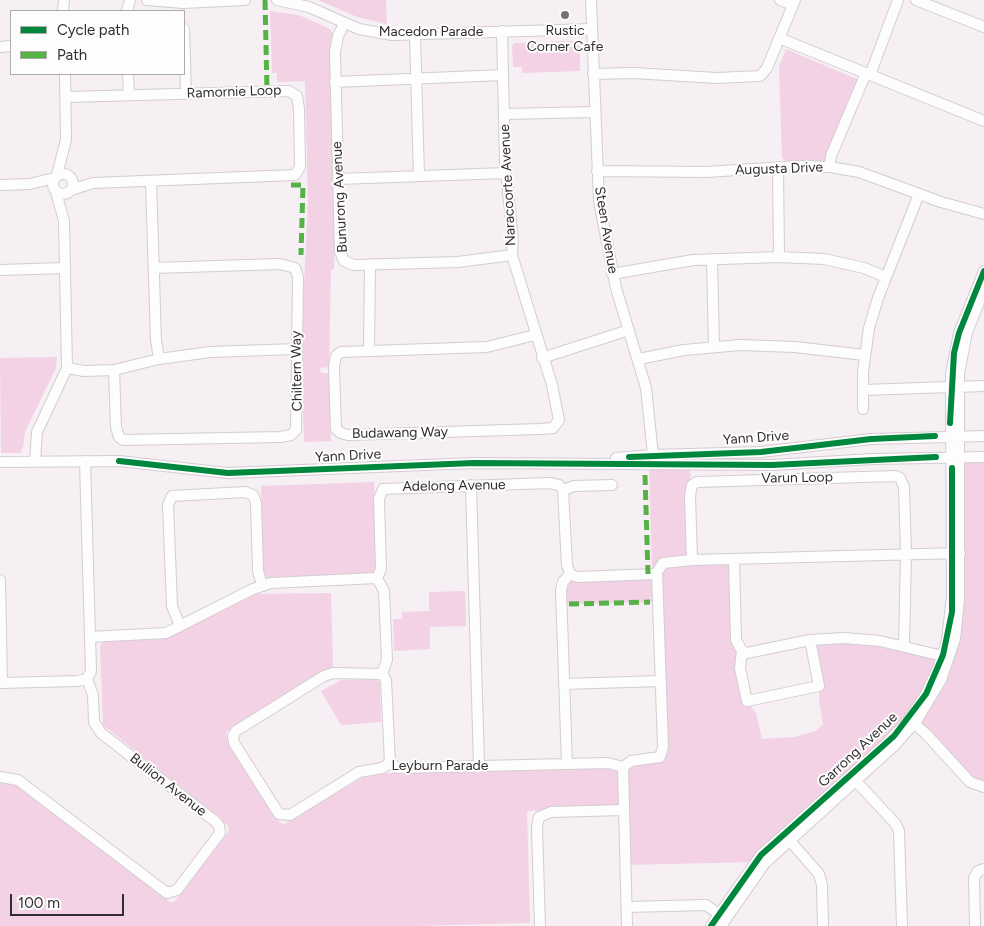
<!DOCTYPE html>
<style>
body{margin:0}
#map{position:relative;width:984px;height:926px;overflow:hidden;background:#f6eff3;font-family:Figtree,sans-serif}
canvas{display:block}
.legend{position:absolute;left:10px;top:10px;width:175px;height:65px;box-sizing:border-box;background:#fdfdfd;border:1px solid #acaaab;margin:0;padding:6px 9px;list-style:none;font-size:15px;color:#322d30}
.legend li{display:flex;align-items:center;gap:10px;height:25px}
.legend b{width:25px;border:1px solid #acaaab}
.scale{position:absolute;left:10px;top:894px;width:114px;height:22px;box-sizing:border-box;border:2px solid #322d30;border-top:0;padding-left:6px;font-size:15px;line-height:18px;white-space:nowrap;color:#322d30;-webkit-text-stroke:4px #fdfdfd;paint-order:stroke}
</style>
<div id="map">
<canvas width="984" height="926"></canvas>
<ul class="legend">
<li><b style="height:6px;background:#00873e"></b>Cycle path</li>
<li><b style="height:6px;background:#56b246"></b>Path</li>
</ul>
<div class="scale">100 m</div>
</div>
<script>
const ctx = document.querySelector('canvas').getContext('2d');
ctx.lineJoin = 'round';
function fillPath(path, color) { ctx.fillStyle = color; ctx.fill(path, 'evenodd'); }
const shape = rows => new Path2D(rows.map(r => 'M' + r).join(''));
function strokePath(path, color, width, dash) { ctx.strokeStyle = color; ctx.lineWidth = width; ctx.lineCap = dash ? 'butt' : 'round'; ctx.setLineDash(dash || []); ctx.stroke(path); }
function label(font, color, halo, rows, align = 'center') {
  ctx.font = font + ' Figtree,sans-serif'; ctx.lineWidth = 4; ctx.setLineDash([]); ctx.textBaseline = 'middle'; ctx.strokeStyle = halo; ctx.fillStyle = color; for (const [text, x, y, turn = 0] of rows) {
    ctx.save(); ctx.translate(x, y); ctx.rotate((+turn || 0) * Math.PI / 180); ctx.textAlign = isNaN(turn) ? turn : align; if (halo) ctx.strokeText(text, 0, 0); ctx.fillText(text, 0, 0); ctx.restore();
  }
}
fillPath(shape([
 [318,0,386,0,387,24,357,17],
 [270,11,299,15,330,29,333,34,330,45,335,201,334,269,331,270,329,367,320,368,321,373,329,373,331,441,304,442,301,345,308,203,305,81,277,82,277,73,272,73],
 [574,41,580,46,580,71,522,73,522,67,513,67,512,46,515,43],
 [786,49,859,80,828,159,824,161,786,161,782,158,779,67],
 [57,357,56,368,25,432,23,448,20,453,1,453,0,358],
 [959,457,984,457,984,787,915,724,941,681],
 [649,464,690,464,692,560,734,559,736,640,747,701,756,713,762,739,795,737,815,731,823,725,819,700,819,686,810,640,844,638,943,655,918,706,756,862,625,865,623,767,662,755,658,602,562,604,570,574,652,574],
 [374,482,378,567,369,576,271,580,263,573,261,486],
 [465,591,466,626,430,627,430,649,394,651,393,619,402,619,402,612,429,611,429,592],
 [331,593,333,667,227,731,226,736,280,823,285,824,368,774,526,767,622,767,622,808,527,811,530,923,410,926,0,926,0,783,14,783,170,902,174,902,229,831,228,826,103,725,100,645,105,641,163,639,254,594],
 [376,679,380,682,381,722,341,725,321,691,341,680]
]), '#f3d2e6');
const minor = shape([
 [147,0,183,3,245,0],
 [277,0,309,7,359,29,392,35,592,29],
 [591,0,599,201,616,288,646,388,653,455],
 [780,0,793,5],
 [916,0,984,27],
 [63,11,64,0],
 [127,11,130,0],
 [344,24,338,36,335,52,340,252,344,261,354,265,458,262,512,255],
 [184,29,186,93],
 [502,31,505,162,513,240,512,255,552,385,559,420,553,428,540,429,348,435,341,433,336,429,334,366,336,356,341,352,487,347,535,335],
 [415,35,419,176],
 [779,38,984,121],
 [0,47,11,46],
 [128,74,129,95],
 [593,74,633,73,717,78,760,76,767,68,795,0],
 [870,75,898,0],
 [335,82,503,75],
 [66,97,289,91,297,96,299,109,300,167,295,175,93,183,71,190],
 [504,114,594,112],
 [778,167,779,257],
 [830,167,831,156,866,73],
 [597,171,706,172,800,166,830,167,859,172,941,202,984,214],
 '53 184a10 10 0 1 1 20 0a10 10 0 1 1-20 0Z',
 [57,175,66,140,65,74],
 [338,179,506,173],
 [0,185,30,184,54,178],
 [712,259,714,347],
 [0,270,65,268],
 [612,274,693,260,779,257,824,259,864,268,886,277],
 [369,351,370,264],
 [542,358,629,330],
 [159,359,210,352,296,349],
 [639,359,684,350,740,345,795,347,864,355],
 [67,368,84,371,114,370,159,359,156,340,151,181],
 [114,370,116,427,119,437,123,440,280,437,291,435,296,430,298,277,295,268,280,264,154,268],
 [958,387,984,386],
 [863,390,950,387],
 [863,409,863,372,869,328,878,298,919,194],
 [616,458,653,455,761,452,871,439,984,436],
 [35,461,37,432,67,368,64,221,56,192],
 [0,462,119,461,228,473,474,463,772,465,873,459,984,457],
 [471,485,479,766],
 [563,490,567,565,570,574,563,582,561,590,567,764],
 [563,490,574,486,612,485],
 [734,559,736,640,742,651,740,668,747,701,819,686,810,640],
 [692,560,690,496,692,485,697,482,896,476,900,478,904,487,906,554,904,646],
 [570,574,577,577,657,574],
 [377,578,381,569,379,499,383,489,549,483,559,485,563,490],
 [377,578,384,591,387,660,382,674,386,680,390,763],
 [0,580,2,683],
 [180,626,172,606,168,505,172,496,245,492,253,495,256,503,258,571,262,585],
 [90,637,166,633,253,589,271,583,377,578],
 [742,651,747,653,810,640,844,638,880,641,947,657],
 [382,674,333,673,324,676,236,731,233,736,234,743,279,814,290,815,359,772,382,768,390,763,398,768,608,763,623,767,631,761,660,757,663,747,657,572,663,563,692,560,960,553],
 [0,683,78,681,87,679],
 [564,684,661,681],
 [910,720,926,734,970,782,984,787],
 [623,767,627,926],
 [851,776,895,823,899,831,902,926],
 [0,777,18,780,167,893,177,890,220,833,219,826,216,822,101,733,94,722,93,695,87,679,91,671,85,461],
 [785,835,819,874,822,885,823,926],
 [627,907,706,905,719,914],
 [540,926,537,827,539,817,551,812,623,810],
 [711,926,761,855,886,744,907,722,926,694,939,666,947,640,952,597,951,374,959,333,984,271],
 [721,926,765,863,895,745,917,720,941,680,955,639,959,600,959,374,967,332,984,290],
 [975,926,974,878,978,871,984,869]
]);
strokePath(minor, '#d2cdd0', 12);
strokePath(minor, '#fefdfd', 10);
strokePath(shape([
 [265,0,267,91],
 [291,185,303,185,301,255],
 [645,475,648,574],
 [569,604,650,602]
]), '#56b246', 5, [10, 5]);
strokePath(shape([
 [950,423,954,353,959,333,984,271],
 [629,457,761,452,871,439,935,436],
 [119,461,228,473,474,463,772,465,936,457],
 [711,926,761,855,894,736,926,694,943,655,952,612,952,468]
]), '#00873e', 6);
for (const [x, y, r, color] of [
 [565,15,5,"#777174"]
]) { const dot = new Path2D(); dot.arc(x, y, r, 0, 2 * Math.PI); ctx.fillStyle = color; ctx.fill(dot); strokePath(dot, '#fdfdfd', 2); }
label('14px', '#322d30', '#fdfdfd', [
 ["Rustic",565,31],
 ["Corner Cafe",565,47]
]);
label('14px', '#322d30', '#fdfdfd', [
 ["Macedon Parade",431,32],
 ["Ramornie Loop",234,92,-2],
 ["Augusta Drive",779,169,-2],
 ["Naracoorte Avenue",508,185,-93],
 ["Bunurong Avenue",340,197,-93],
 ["Steen Avenue",606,230,81],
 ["Chiltern Way",297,371,-91],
 ["Budawang Way",400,433,-1],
 ["Yann Drive",756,438,-4],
 ["Yann Drive",348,456,-3],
 ["Varun Loop",797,478,-1],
 ["Adelong Avenue",454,486,-1],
 ["Garrong Avenue",858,750,-43],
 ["Leyburn Parade",440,766],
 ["Bullion Avenue",168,785,38]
]);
</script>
